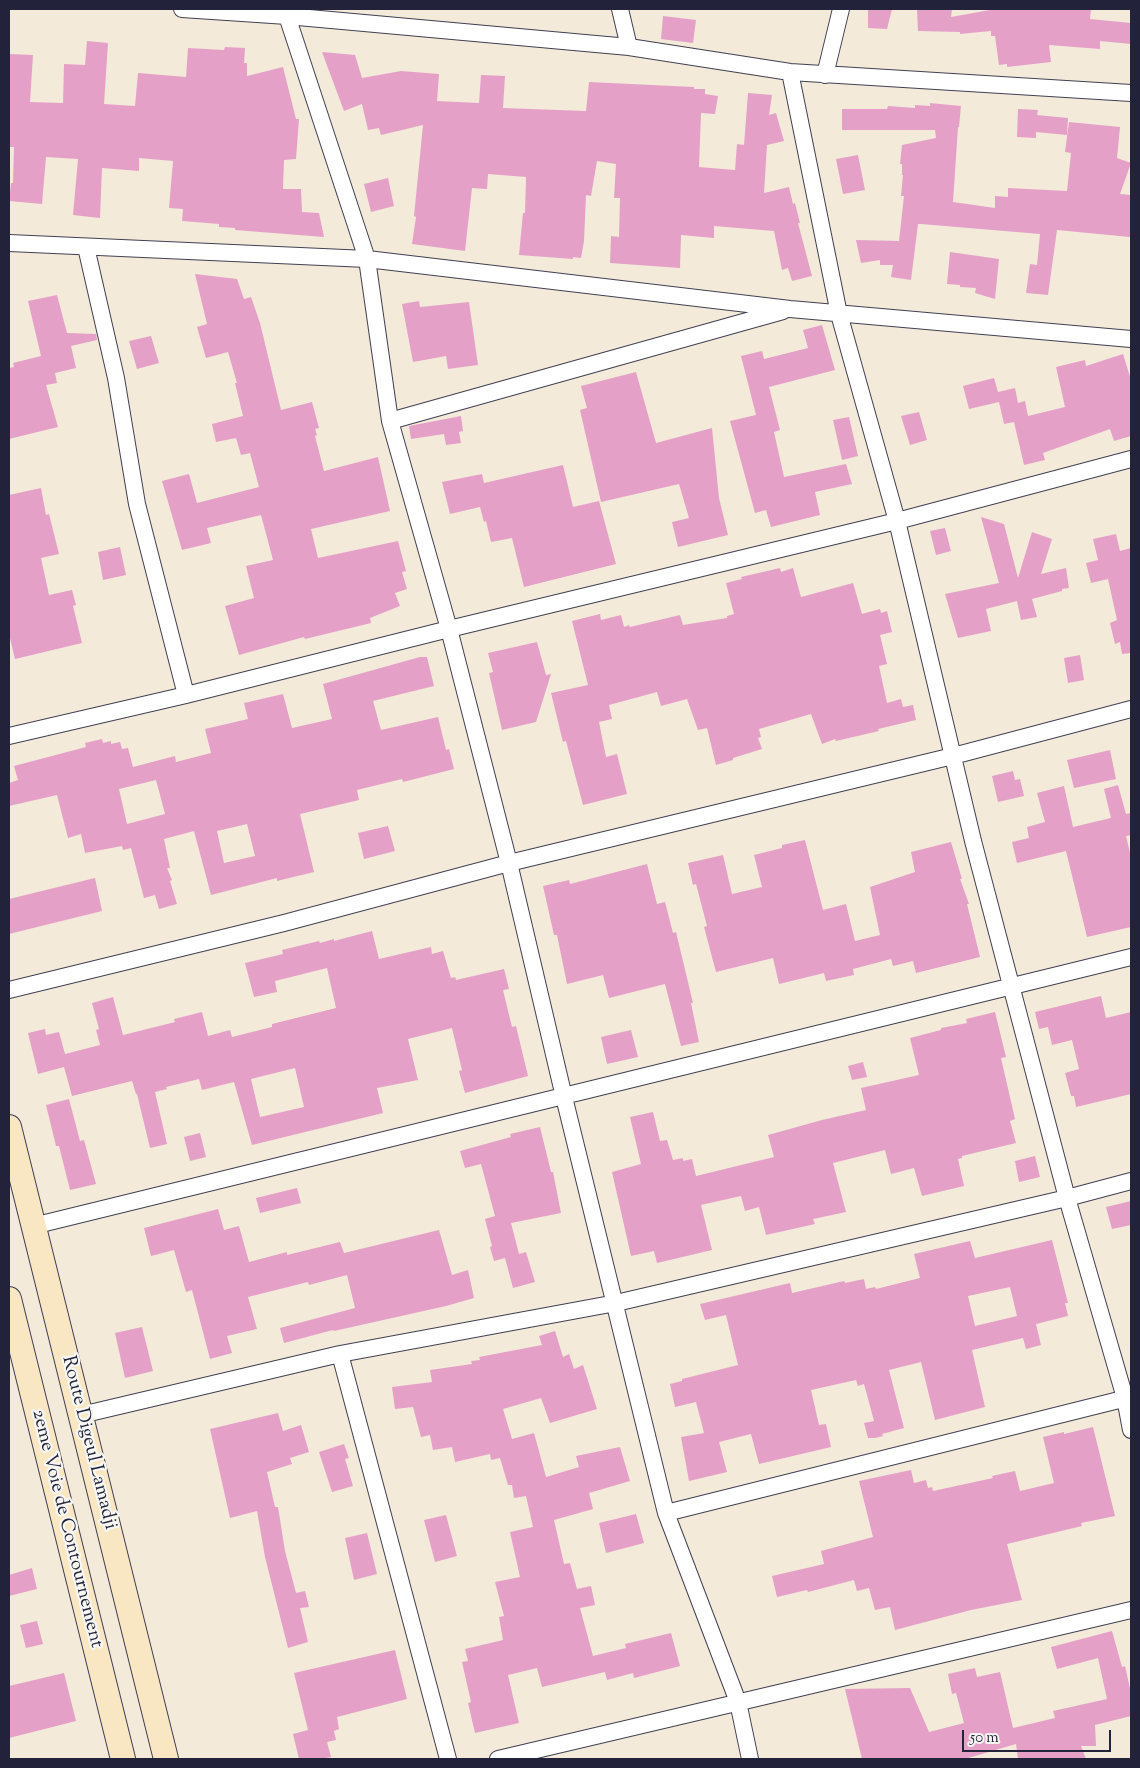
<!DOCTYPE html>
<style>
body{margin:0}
#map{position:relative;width:1140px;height:1768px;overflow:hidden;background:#f3eada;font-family:"Sorts Mill Goudy",serif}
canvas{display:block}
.frame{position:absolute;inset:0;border:10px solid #22223b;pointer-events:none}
.scale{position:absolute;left:962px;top:1730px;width:149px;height:22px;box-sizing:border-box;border:2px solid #22223b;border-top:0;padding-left:6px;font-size:15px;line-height:18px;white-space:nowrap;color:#22223b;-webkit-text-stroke:4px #f6f6f2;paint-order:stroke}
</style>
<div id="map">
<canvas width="1140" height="1768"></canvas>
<div class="frame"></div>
<div class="scale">50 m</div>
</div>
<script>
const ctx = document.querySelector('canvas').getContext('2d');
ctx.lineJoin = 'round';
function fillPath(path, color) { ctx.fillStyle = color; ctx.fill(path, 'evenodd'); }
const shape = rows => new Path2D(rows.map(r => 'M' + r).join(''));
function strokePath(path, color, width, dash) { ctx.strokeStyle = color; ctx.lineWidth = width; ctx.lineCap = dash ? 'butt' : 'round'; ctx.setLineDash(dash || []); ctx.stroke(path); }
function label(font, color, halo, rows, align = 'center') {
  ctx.font = font + ' "Sorts Mill Goudy",serif'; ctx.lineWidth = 4.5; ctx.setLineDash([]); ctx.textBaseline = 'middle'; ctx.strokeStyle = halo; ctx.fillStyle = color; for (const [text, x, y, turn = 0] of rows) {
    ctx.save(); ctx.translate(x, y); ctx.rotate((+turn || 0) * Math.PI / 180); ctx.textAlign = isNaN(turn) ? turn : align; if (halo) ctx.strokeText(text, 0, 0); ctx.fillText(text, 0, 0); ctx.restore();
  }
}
fillPath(shape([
 [868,9,892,9,887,29,868,28],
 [917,9,952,9,951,17,990,10,990,9,1091,9,1090,19,1131,23,1131,44,1100,41,1100,49,1049,45,1051,62,1007,67,1007,64,999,65,995,36,991,36,991,31,960,34,960,32,918,31],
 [663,16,696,20,693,43,661,39],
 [87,41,108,43,104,104,135,106,138,73,186,77,188,48,224,50,225,47,245,48,244,63,247,63,247,76,283,67,296,119,299,119,296,159,284,160,283,189,301,189,302,212,319,213,324,237,235,230,235,228,219,227,219,224,182,221,183,209,169,208,173,161,139,158,139,171,102,168,100,218,73,215,78,159,46,157,42,204,9,201,11,183,13,183,14,147,9,147,9,54,33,55,30,102,63,103,64,64,85,65],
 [322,52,355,55,362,78,401,71,439,74,437,101,479,103,481,75,505,76,503,108,586,111,589,82,694,87,694,89,705,89,705,94,718,96,715,114,701,113,699,167,735,170,737,144,744,145,748,93,772,95,769,115,776,113,784,141,767,145,764,193,789,187,793,204,795,203,800,223,798,223,812,276,792,281,788,268,782,270,774,231,714,226,714,238,681,235,680,268,610,263,611,236,619,237,620,198,614,198,616,164,597,161,591,196,586,195,584,241,581,258,573,257,573,259,519,255,523,213,525,213,526,177,488,174,487,189,472,188,465,251,412,244,416,217,414,216,423,125,381,135,379,128,368,130,362,104,344,111],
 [930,103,961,106,959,127,958,127,953,202,995,208,995,196,1008,197,1008,188,1067,191,1071,153,1065,152,1069,122,1120,127,1117,158,1131,163,1120,194,1131,195,1130,237,1057,230,1048,295,1026,293,1030,264,1037,265,1040,234,921,224,918,224,911,280,891,277,893,265,880,265,880,260,861,263,856,240,899,241,904,196,901,196,903,175,902,175,902,164,900,164,902,145,936,138,935,130,842,130,842,109,887,109,888,106,915,108,915,105,930,106],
 [1018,109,1038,110,1037,115,1068,118,1067,135,1036,132,1036,138,1017,137],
 [858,155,865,190,843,194,836,159],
 [388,178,394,206,371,212,364,184],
 [950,252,999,259,995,299,975,293,976,288,960,287,960,285,947,284],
 [195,274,237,279,244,299,251,297,260,323,281,410,312,402,319,428,315,429,317,435,315,436,324,471,378,457,390,511,311,529,318,558,398,541,406,571,402,572,407,589,395,593,400,606,370,618,371,623,305,639,304,637,239,655,225,606,254,598,246,566,273,560,261,515,207,528,211,543,182,550,162,481,189,474,197,503,259,487,250,453,241,455,236,438,216,442,212,424,243,416,235,383,237,383,228,352,206,358,197,327,207,324],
 [57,295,67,333,96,334,97,340,71,346,76,368,55,373,57,383,46,385,58,427,9,439,9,368,14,367,13,363,41,356,28,301],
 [419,301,420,307,469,302,478,365,448,369,446,356,413,362,402,304],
 [822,325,835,370,769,387,780,430,774,432,784,477,846,464,852,484,815,492,820,515,771,527,766,510,755,513,730,421,756,415,741,356,762,351,764,359,808,348,803,330],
 [151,336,159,363,137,369,129,341],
 [1123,354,1131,380,1131,436,1114,441,1110,429,1043,453,1045,460,1024,465,1014,422,1004,424,999,402,969,409,963,386,994,378,998,392,1015,388,1018,403,1025,401,1028,416,1065,407,1056,367,1085,360,1086,366],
 [636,372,656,443,712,428,719,498,728,535,678,547,672,522,689,518,679,484,601,502,580,410,587,408,581,386],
 [919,412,927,440,910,445,901,416],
 [461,416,463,431,459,432,461,443,446,445,444,434,411,439,409,426],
 [849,417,858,456,842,460,833,420],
 [563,465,573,507,599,501,616,564,524,587,512,538,491,542,486,521,484,522,480,507,450,514,442,482,482,474,484,483],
 [41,488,46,515,49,514,59,554,41,558,49,595,72,590,76,605,73,606,82,643,15,659,9,634,9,495],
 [981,517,1004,524,1018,578,1032,532,1052,539,1041,574,1066,568,1069,588,1062,589,1062,591,1032,599,1037,617,1021,620,1017,601,986,609,991,631,958,638,945,594,999,583],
 [945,528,951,551,936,555,930,531],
 [1116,534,1120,551,1131,548,1131,653,1122,654,1120,642,1115,644,1110,623,1117,620,1108,579,1091,583,1086,563,1098,560,1093,539],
 [120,547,126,575,103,580,98,552],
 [780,568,781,572,793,568,801,597,853,583,862,614,880,609,881,613,887,611,892,632,880,635,887,664,879,666,887,703,901,699,903,707,913,705,916,720,878,729,879,731,836,741,835,739,822,744,811,714,759,729,761,737,758,738,762,749,733,758,733,760,716,765,707,728,698,730,687,699,661,706,657,692,609,705,612,719,599,722,606,757,617,754,627,794,583,805,566,741,563,742,551,693,588,685,572,621,600,614,601,620,621,615,624,627,629,625,630,627,680,615,683,625,727,618,727,616,734,614,726,583,742,579,741,577],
 [537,642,546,675,551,674,536,722,502,730,489,673,493,672,488,653],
 [1080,655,1084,680,1068,683,1064,658],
 [420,657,427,657,434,686,373,701,381,730,438,717,446,750,449,749,454,769,403,782,402,779,357,790,359,800,300,814,314,872,277,881,277,878,211,895,194,831,164,839,170,868,167,868,172,880,170,881,177,904,159,909,155,895,144,898,131,848,123,850,122,846,85,853,81,834,68,838,57,795,9,806,9,783,18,780,14,766,86,747,85,743,102,739,103,743,111,741,111,744,120,742,122,749,128,748,133,767,175,756,176,762,211,753,205,729,248,719,244,703,283,694,292,728,332,719,323,684],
 [156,780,165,814,127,824,119,789],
 [247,824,255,856,224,863,217,831],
 [1110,750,1116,779,1074,788,1067,760],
 [1013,771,1015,780,1020,779,1024,796,998,802,992,776],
 [1118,785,1126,814,1131,813,1131,835,1126,836,1131,857,1131,927,1087,937,1066,851,1017,863,1012,842,1029,838,1027,827,1045,822,1037,793,1064,786,1073,827,1111,818,1104,789],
 [388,826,395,851,364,859,358,833],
 [805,840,823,910,846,904,855,941,880,935,870,887,915,872,911,852,951,842,962,879,960,879,969,904,967,904,980,957,916,973,913,961,893,966,891,959,853,969,854,975,826,981,824,973,779,984,773,958,716,972,704,927,707,926,696,884,693,885,688,863,723,855,732,894,762,887,754,855,782,848,782,845],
 [647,864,657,904,665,902,673,933,676,932,693,1003,691,1003,699,1042,681,1046,665,984,609,998,603,975,567,984,557,935,554,935,543,886,569,880,570,884],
 [95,878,102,911,9,934,9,899],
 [372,931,379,959,431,947,432,954,443,951,451,978,455,977,456,980,504,969,509,989,503,990,512,1027,516,1026,528,1076,465,1093,459,1071,462,1070,452,1028,408,1039,418,1080,377,1088,383,1113,252,1145,234,1082,202,1090,199,1079,166,1087,167,1089,155,1092,167,1144,150,1148,137,1094,136,1094,132,1081,72,1096,64,1067,38,1074,28,1033,45,1029,46,1035,59,1032,65,1054,100,1045,96,1030,99,1029,92,1003,113,997,123,1035,175,1022,174,1019,202,1012,208,1036,230,1030,232,1037,272,1027,272,1024,336,1008,327,968,275,981,277,992,254,997,245,963,283,954,282,950,319,941,320,943,334,939,334,941],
 [295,1068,304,1107,260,1117,251,1079],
 [1101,996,1106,1018,1131,1012,1131,1094,1076,1107,1074,1096,1071,1096,1065,1073,1079,1069,1072,1040,1052,1045,1048,1027,1039,1029,1035,1012],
 [995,1012,1006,1057,1001,1058,1015,1119,1010,1121,1016,1143,962,1156,962,1158,958,1159,964,1186,922,1196,914,1168,891,1174,885,1150,833,1163,846,1212,813,1219,815,1224,766,1235,759,1207,745,1211,741,1196,701,1205,712,1250,657,1263,654,1251,631,1256,612,1172,641,1164,630,1117,653,1112,660,1141,667,1140,673,1160,683,1158,683,1161,692,1159,696,1176,774,1157,768,1135,822,1120,866,1110,861,1088,919,1075,910,1038,941,1030,941,1028,967,1023,966,1019],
 [631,1030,638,1057,607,1064,601,1037],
 [863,1062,867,1077,852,1080,848,1066],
 [69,1099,80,1141,84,1140,96,1184,70,1190,59,1146,56,1146,46,1105],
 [540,1127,551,1172,553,1172,561,1213,511,1223,519,1254,526,1252,535,1282,513,1288,505,1258,494,1261,490,1247,492,1246,485,1219,495,1216,481,1164,465,1168,460,1151,511,1137,510,1134],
 [200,1133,206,1157,190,1161,184,1137],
 [1035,1156,1040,1177,1019,1182,1015,1161],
 [297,1188,301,1203,260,1213,256,1198],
 [1131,1201,1131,1225,1112,1229,1106,1207],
 [218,1209,224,1230,239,1226,249,1262,287,1252,287,1255,340,1242,344,1253,439,1230,452,1275,468,1270,474,1298,446,1306,334,1331,333,1330,284,1343,280,1328,355,1308,347,1275,309,1285,308,1282,248,1297,257,1329,227,1336,232,1353,210,1359,192,1290,186,1292,174,1250,151,1256,144,1228],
 [1052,1240,1068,1303,1065,1303,1068,1316,1036,1324,1041,1345,1026,1349,1023,1338,972,1350,985,1407,935,1420,921,1362,889,1370,904,1428,882,1434,883,1436,875,1438,868,1438,864,1423,874,1421,864,1384,858,1386,856,1380,811,1390,819,1425,826,1424,831,1447,759,1464,751,1434,719,1442,727,1472,689,1481,681,1437,704,1433,696,1402,675,1407,670,1384,682,1381,682,1379,738,1365,726,1315,705,1320,700,1304,790,1283,792,1293,844,1281,845,1283,864,1279,866,1289,875,1287,876,1289,920,1278,914,1254,970,1241,975,1258],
 [1010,1287,1017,1316,975,1326,968,1296],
 [142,1327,153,1371,125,1378,115,1333],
 [555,1331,563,1357,569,1354,574,1369,583,1365,597,1409,550,1423,541,1398,503,1409,512,1439,534,1433,546,1477,579,1467,576,1456,620,1447,630,1481,589,1493,593,1509,554,1520,564,1564,570,1563,577,1589,591,1586,595,1605,580,1608,593,1656,626,1648,625,1644,671,1633,680,1666,634,1678,633,1673,607,1680,605,1672,542,1687,537,1668,508,1675,519,1723,475,1733,468,1703,471,1702,462,1662,468,1661,465,1649,503,1640,499,1617,504,1616,495,1582,520,1577,510,1532,533,1527,526,1496,514,1498,512,1485,508,1485,500,1458,491,1460,490,1454,455,1462,452,1447,433,1450,430,1435,421,1437,413,1407,395,1409,392,1387,432,1382,430,1370,472,1364,471,1361,480,1360,479,1357,542,1345,539,1336],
 [278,1413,283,1431,301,1425,309,1452,290,1458,292,1464,267,1472,275,1507,278,1507,285,1551,296,1593,305,1591,309,1607,300,1608,308,1642,288,1648,265,1557,257,1511,230,1518,210,1429],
 [1093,1427,1115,1516,1081,1523,1082,1526,1007,1544,1022,1600,971,1610,895,1630,890,1607,875,1610,869,1588,857,1591,854,1580,808,1592,807,1590,777,1597,772,1576,824,1564,821,1551,873,1537,859,1481,911,1470,914,1483,926,1480,928,1488,932,1487,933,1491,993,1478,992,1476,1015,1471,1020,1491,1054,1483,1043,1437,1064,1432,1064,1434],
 [344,1444,349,1458,345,1459,353,1486,332,1492,319,1452],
 [636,1514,644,1543,606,1553,599,1523],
 [446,1515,457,1556,435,1562,424,1520],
 [367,1533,377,1574,354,1580,345,1538],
 [32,1568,37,1589,9,1596,9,1575],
 [37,1621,43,1644,26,1648,20,1625],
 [1112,1631,1122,1667,1125,1666,1131,1693,1131,1716,1095,1725,1096,1746,1081,1746,1086,1759,1018,1759,1016,1744,965,1759,862,1759,845,1689,910,1688,929,1732,964,1723,956,1693,952,1694,948,1674,975,1668,977,1677,1000,1672,1013,1728,1055,1718,1053,1711,1107,1699,1098,1658,1057,1669,1051,1647],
 [395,1650,407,1699,337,1717,339,1729,334,1731,336,1740,327,1742,331,1757,321,1759,299,1759,293,1734,308,1730,294,1673],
 [64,1673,76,1721,9,1738,9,1686]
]), '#e5a0c8');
const minor = shape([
 [182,9,287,16,629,47,790,72,1131,93],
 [620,9,629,47],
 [287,16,367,259,390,421,449,629,509,863,564,1097,666,1513,738,1702,750,1759],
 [790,72,839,314,897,521,973,841,1067,1198,1125,1398,1131,1430],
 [825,75,841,9],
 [9,243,367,259,790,309,1131,339],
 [86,247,116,378,137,504,186,695],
 [390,421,783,311],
 [9,736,186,695,449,629,897,521,1131,459],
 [9,990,284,923,509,863,953,756,1131,709],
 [33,1226,1131,957],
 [340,1354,448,1759],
 [81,1415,340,1354,616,1303,1067,1198,1131,1181],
 [666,1513,1131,1397],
 [498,1759,1131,1610]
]);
const secondary = shape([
 [9,1127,166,1759],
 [9,1299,123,1759]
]);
strokePath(minor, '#414053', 18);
strokePath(secondary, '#414053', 26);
strokePath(minor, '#fff', 16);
strokePath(secondary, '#f9e7c3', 24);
label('19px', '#22223b', '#f6f6f2', [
 ["Route Digeul Lamadji",88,1443,76],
 ["2eme Voie de Contournement",66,1529,76]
]);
</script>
